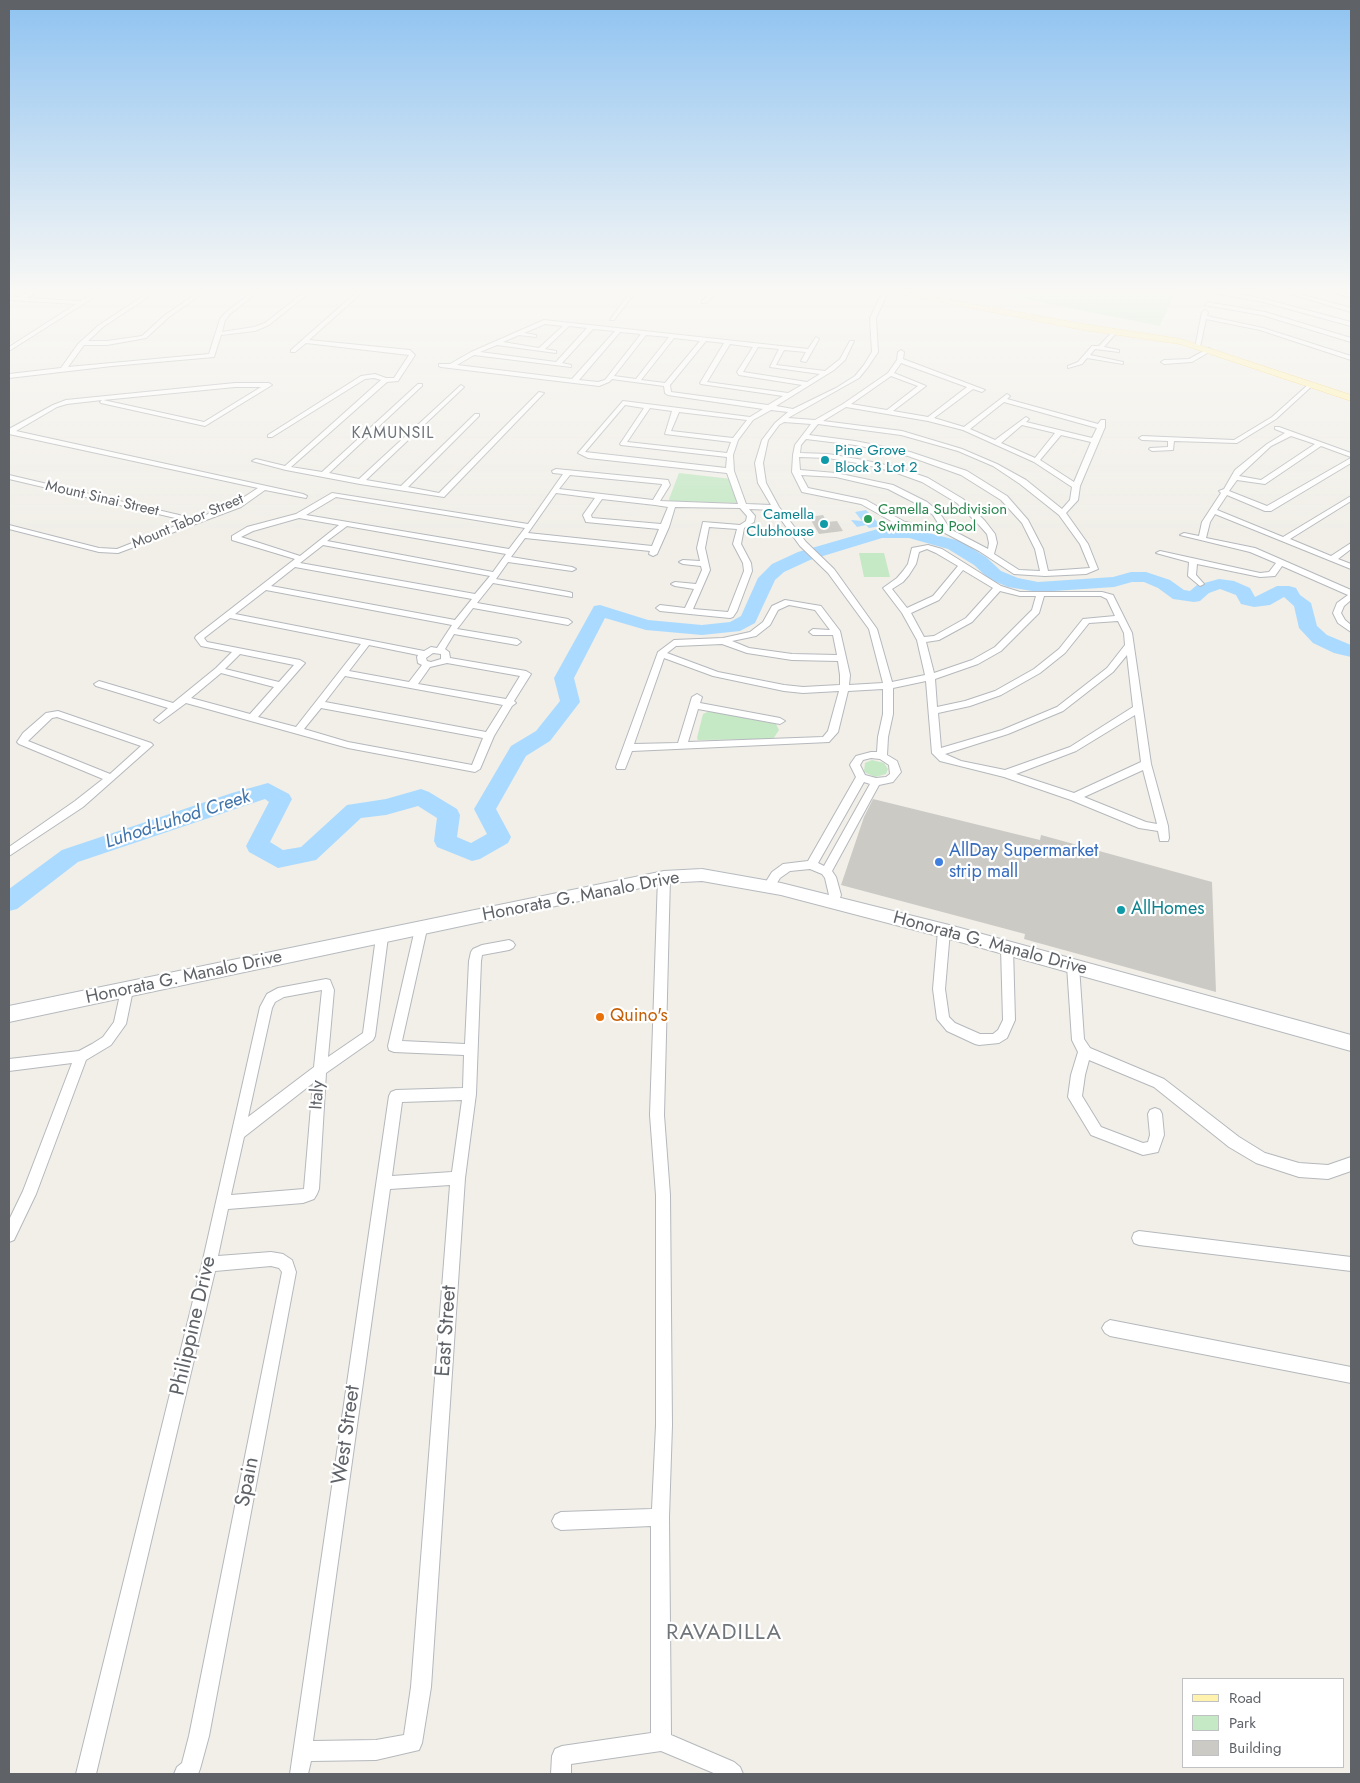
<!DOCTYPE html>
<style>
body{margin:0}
#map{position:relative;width:1360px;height:1783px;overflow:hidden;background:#f1efe8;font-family:Jost,sans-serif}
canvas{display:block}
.frame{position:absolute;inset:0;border:10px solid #5f6368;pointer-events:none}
.legend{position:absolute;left:1182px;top:1678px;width:162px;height:90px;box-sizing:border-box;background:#fff;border:1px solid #bfc1c3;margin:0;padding:6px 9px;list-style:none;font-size:15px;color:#5f6368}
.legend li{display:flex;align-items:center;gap:10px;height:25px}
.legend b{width:25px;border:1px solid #bfc1c3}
</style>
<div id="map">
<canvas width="1360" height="1783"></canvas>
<div class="frame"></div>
<ul class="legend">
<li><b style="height:6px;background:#fff2af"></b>Road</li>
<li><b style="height:14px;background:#c5e8c5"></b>Park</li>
<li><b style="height:14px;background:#cccac5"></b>Building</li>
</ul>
</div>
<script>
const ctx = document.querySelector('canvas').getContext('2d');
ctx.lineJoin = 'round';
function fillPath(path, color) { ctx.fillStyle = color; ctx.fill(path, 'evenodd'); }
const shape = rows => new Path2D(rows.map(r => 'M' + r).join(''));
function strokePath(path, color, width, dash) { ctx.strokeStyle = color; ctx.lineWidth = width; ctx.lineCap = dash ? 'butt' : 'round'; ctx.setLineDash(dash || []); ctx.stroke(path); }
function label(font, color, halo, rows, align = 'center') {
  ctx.font = font + ' Jost,sans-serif'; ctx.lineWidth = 4.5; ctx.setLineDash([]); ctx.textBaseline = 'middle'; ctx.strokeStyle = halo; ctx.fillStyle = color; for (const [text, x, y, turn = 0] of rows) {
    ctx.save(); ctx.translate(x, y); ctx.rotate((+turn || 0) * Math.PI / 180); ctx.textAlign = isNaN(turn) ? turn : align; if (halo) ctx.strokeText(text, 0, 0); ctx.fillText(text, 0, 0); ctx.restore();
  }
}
fillPath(shape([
 [973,289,1177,289,1160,326],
 [679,473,732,479,737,500,736,503,670,501,669,499],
 [859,553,884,553,890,577,864,577],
 [710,711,776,724,779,730,773,739,698,740,697,738,703,714],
 [872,760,884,763,888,769,886,774,875,777,864,772,865,763]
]), '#c5e8c5');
fillPath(shape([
 [866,510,881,526,869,528,866,525,857,527,851,520,862,521,855,512]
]), '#aadaff');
fillPath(shape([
 [881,528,909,528,960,541,986,557,1001,571,1018,578,1038,582,1113,577,1131,572,1146,572,1170,580,1184,590,1190,591,1197,585,1219,579,1234,581,1250,588,1255,597,1277,586,1289,586,1296,588,1300,595,1311,603,1317,626,1327,635,1351,645,1351,657,1334,653,1313,643,1299,628,1294,606,1284,597,1270,605,1254,607,1241,604,1236,595,1220,589,1209,593,1200,601,1194,602,1173,599,1158,588,1144,582,1132,582,1114,587,1038,592,1008,587,989,579,974,565,948,549,909,538,882,538,810,560,784,572,775,580,755,623,740,631,702,635,646,630,605,618,574,678,580,702,550,741,526,756,496,809,511,837,508,843,480,859,472,861,437,847,434,841,437,818,418,806,386,815,361,818,316,860,278,868,249,852,246,846,269,802,265,799,78,862,17,909,9,911,9,889,62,850,232,793,268,783,289,794,292,799,270,842,283,850,301,847,347,805,386,799,421,789,429,792,457,809,460,815,457,837,471,843,487,834,474,809,511,746,536,731,560,701,554,678,594,606,600,605,648,620,702,625,730,622,741,616,758,578,772,564,798,552,881,528]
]), '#aadaff');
fillPath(shape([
 [823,515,827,522,837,521,843,531,819,534,809,517],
 [873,799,1040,840,1041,835,1212,882,1216,992,1024,939,1025,934,841,885,864,817]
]), '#cccac5');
const street = shape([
 [34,289,41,289,27,298,81,301,101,289,107,289,9,351,9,347,76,304,9,300,9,296,19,297,34,289],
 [154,289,160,289,103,327,88,341,107,341,142,336,165,315,203,289,209,289,169,317,146,338,107,345,84,345,68,367,209,354,220,319,226,312,256,289,262,289,230,314,225,320,222,332,254,327,265,323,308,289,314,289,269,325,255,331,221,335,214,357,112,366,9,378,9,374,61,368,78,344,99,325,154,289],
 [360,289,366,289,309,340,410,350,415,355,398,381,387,382,291,467,322,472,418,384,422,384,422,386,329,473,359,479,461,385,464,387,463,388,366,480,401,486,475,414,479,414,479,416,408,487,439,493,539,392,544,393,444,497,360,484,286,470,252,461,256,459,285,466,381,380,374,378,365,379,272,437,268,437,268,435,361,376,375,374,386,378,394,378,409,355,306,343,295,352,291,352,291,350,360,289],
 [632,289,638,289,614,320,610,320,632,289],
 [714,289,720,289,706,303,702,303,702,301,714,289],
 [884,289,889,290,876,318,878,352,868,367,859,378,788,418,815,420,843,404,888,373,897,360,898,352,901,350,904,352,903,359,985,390,982,392,973,389,934,418,964,427,1007,394,1010,396,1007,399,1098,424,1101,420,1105,420,1105,427,1080,486,1078,500,1066,513,1088,544,1098,569,1086,574,1045,576,1014,574,979,551,945,533,900,526,861,504,802,492,792,472,793,455,795,445,811,424,784,422,779,425,768,440,763,463,766,483,779,507,806,542,834,569,877,629,892,682,925,675,917,640,902,613,883,588,897,578,903,571,908,564,912,548,928,545,942,549,1001,586,1020,592,1102,592,1113,595,1132,633,1151,764,1168,826,1169,838,1168,841,1160,841,1158,831,1139,828,1071,800,1004,777,940,761,932,753,926,681,893,688,893,714,888,737,887,755,897,761,901,772,893,782,879,785,832,871,836,877,841,895,837,906,833,907,829,906,827,903,829,895,825,878,822,874,810,869,790,871,780,878,772,891,764,891,762,888,772,872,783,864,808,861,856,777,850,765,851,763,856,756,871,752,877,752,878,737,883,714,883,689,848,691,838,732,829,742,632,751,625,769,617,769,616,767,658,652,674,640,723,638,750,632,763,622,772,606,785,600,821,606,840,631,850,675,849,685,883,683,869,629,828,573,800,546,774,510,749,509,755,516,754,522,744,528,741,544,751,563,752,571,737,611,733,617,730,618,660,611,656,608,660,605,685,608,694,589,675,586,671,584,675,582,696,584,702,570,701,566,683,564,679,562,683,560,700,561,697,548,703,522,740,525,746,521,747,516,740,508,675,507,669,527,657,554,653,556,649,554,650,551,525,538,511,557,572,567,576,569,572,571,508,562,496,579,569,592,572,593,572,597,493,583,477,603,568,619,572,622,568,625,473,608,461,624,457,629,517,639,521,642,517,645,454,634,445,649,449,652,450,658,526,671,531,674,514,701,516,703,512,706,494,736,480,769,475,772,348,748,186,703,159,723,154,720,168,708,96,686,94,684,99,681,173,703,216,668,232,652,201,646,195,638,196,636,295,559,232,540,232,536,247,527,296,514,332,493,528,524,563,474,553,473,552,471,556,469,668,480,670,485,660,501,738,504,727,473,588,458,578,453,623,401,750,417,763,409,668,395,665,393,664,386,612,379,609,382,599,386,441,367,439,366,439,364,450,364,471,352,544,320,808,349,816,337,819,339,806,362,801,361,806,352,784,350,776,365,825,371,840,359,850,341,854,341,845,360,834,370,776,406,793,409,836,388,855,376,864,365,872,352,870,318,884,289],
 [545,324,563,326,539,348,503,342,519,335,536,337,536,335,524,333,545,324],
 [569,326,587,328,556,362,480,352,497,345,556,353,556,351,545,349,569,326],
 [593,329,615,331,572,379,457,365,474,355,571,367,571,365,562,363,593,329],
 [620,332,641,334,605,380,598,382,579,380,620,332],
 [646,335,669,337,636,379,614,376,646,335],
 [674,338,700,341,665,383,641,380,674,338],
 [706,341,724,343,700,383,701,384,783,396,768,405,671,392,670,385,706,341],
 [730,344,753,347,737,372,739,375,802,385,788,393,707,382,730,344],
 [758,347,779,349,770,367,820,374,807,382,743,372,758,347],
 [901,363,967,387,928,417,893,411,926,386,894,373,901,363],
 [891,376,918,386,887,410,851,404,891,376],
 [1004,402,1097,428,1092,438,1026,422,1029,419,1026,417,995,440,970,429,1004,402],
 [625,405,644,408,620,444,621,445,727,457,726,468,585,452,625,405],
 [846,407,928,421,963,430,1034,462,1072,487,1070,500,1062,509,1026,480,997,464,962,449,902,431,823,421,846,407],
 [650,408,672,411,665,434,731,442,727,453,627,442,650,408],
 [771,410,788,412,775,423,762,440,755,463,758,483,771,505,746,504,734,471,733,455,738,440,753,420,771,410],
 [679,412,747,420,733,438,671,431,679,412],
 [818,424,901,435,958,451,993,466,1020,484,1059,515,1080,544,1090,568,1048,571,1043,549,1028,520,1007,496,967,471,910,452,855,441,809,435,818,424],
 [1022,425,1055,433,1035,458,1001,443,1022,425],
 [1061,435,1091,442,1074,482,1040,460,1061,435],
 [806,439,855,445,908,456,961,475,1001,500,1022,523,1035,549,1040,571,1019,570,994,554,997,543,995,534,985,521,963,499,928,478,899,468,863,460,828,454,800,453,801,445,806,439],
 [799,457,828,458,863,464,894,472,922,482,957,503,979,525,987,534,989,543,988,549,950,529,939,512,927,502,893,485,836,473,800,470,799,457],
 [570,475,662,484,662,485,653,500,559,489,570,475],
 [801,475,836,477,888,489,921,506,933,515,941,528,905,522,866,500,808,488,801,475],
 [556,493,595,498,583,515,586,522,659,529,652,546,528,533,556,493],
 [336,497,525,528,509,549,306,515,336,497],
 [602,499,655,505,668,507,661,524,592,518,591,515,602,499],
 [299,518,339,525,300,556,241,537,253,531,299,518],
 [347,526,506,554,493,572,327,541,347,526],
 [709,527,737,529,733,544,743,563,744,571,728,612,693,609,710,570,705,548,709,527],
 [323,545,490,576,475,594,300,563,323,545],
 [927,549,936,553,958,566,933,596,907,608,892,589,903,582,909,575,916,564,919,552,927,549],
 [295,567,472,599,455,620,271,586,295,567],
 [963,570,993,588,966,618,934,636,924,637,911,613,939,600,963,570],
 [266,590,452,625,437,648,431,647,424,651,235,614,266,590],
 [1000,591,1020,596,1036,596,1032,610,995,647,972,660,934,673,926,642,939,640,972,622,1000,591],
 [1044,596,1101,596,1107,599,1115,616,1083,619,1059,649,1034,669,995,691,965,701,937,707,935,679,978,664,1001,651,1039,613,1044,596],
 [789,605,815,610,830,630,813,629,809,632,813,635,833,635,837,655,792,654,749,648,732,641,756,636,770,625,778,610,789,605],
 [230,618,361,644,296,727,258,717,305,663,300,660,207,642,204,638,230,618],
 [1118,621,1124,633,1125,645,1107,668,1057,707,1002,730,941,748,938,713,970,706,1001,695,1040,673,1065,653,1089,623,1118,621],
 [722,644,747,653,792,660,838,661,840,675,840,685,803,687,784,685,718,672,667,653,676,646,722,644],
 [369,645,418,655,417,657,418,663,422,665,409,682,349,671,369,645],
 [433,653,441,654,441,659,431,662,427,661,426,658,433,653],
 [240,654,294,665,279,682,225,669,240,654],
 [1127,655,1133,707,1070,747,1005,770,961,761,945,754,1008,734,1063,711,1113,672,1127,655],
 [664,658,713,676,784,691,803,693,839,691,828,731,823,737,688,742,698,709,780,724,785,721,780,718,700,703,702,697,697,694,692,697,678,743,634,744,664,658],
 [447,663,520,676,506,699,418,684,430,667,447,663],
 [221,673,274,687,250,714,191,698,221,673],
 [345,676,503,705,486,732,325,702,345,676],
 [321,708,483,738,472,765,348,742,304,729,321,708],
 [1135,715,1141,762,1074,793,1016,774,1076,751,1135,715],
 [871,758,880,759,889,765,890,774,886,777,876,778,865,775,860,765,863,760,871,758],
 [1143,770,1157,824,1146,822,1084,797,1143,770],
 [864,782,870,784,824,866,818,863,864,782],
 [1211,289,1265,299,1351,322,1351,326,1263,302,1209,292,1211,289],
 [1274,289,1282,289,1351,308,1351,312,1274,289],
 [1324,289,1332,289,1351,294,1351,298,1324,289],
 [1207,302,1265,312,1351,338,1351,342,1262,315,1205,305,1207,302],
 [1205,310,1208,312,1207,316,1263,328,1351,356,1351,360,1260,330,1206,319,1200,347,1195,348,1202,312,1205,310],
 [1114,330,1117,332,1104,347,1119,350,1119,352,1095,349,1090,355,1123,362,1123,364,1087,358,1082,364,1068,368,1068,366,1078,362,1092,346,1099,346,1114,330],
 [1209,348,1212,350,1211,351,1192,362,1164,364,1161,362,1164,360,1189,359,1209,348],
 [235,383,269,383,272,385,205,426,101,403,100,402,102,400,67,404,57,407,16,431,303,494,307,496,306,498,265,490,241,507,118,553,99,552,9,529,9,525,99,548,117,549,188,521,9,479,9,475,196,519,235,503,258,488,9,434,9,429,53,405,66,400,235,383],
 [235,387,261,387,204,422,103,400,235,387],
 [1310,383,1313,385,1312,386,1276,419,1237,443,1174,441,1173,450,1152,451,1149,449,1150,448,1168,447,1168,441,1142,440,1139,438,1142,436,1234,440,1272,417,1310,383],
 [1275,427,1279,427,1351,453,1351,457,1321,446,1265,484,1237,480,1229,491,1267,506,1349,459,1351,458,1351,463,1271,511,1265,511,1227,495,1217,510,1283,537,1351,496,1351,501,1290,539,1331,556,1351,543,1351,549,1338,559,1351,564,1351,569,1215,514,1210,522,1206,538,1255,548,1351,590,1351,600,1344,606,1341,613,1345,620,1351,625,1351,632,1338,623,1333,613,1337,603,1348,595,1282,566,1275,576,1260,577,1197,564,1196,575,1204,584,1200,586,1188,576,1189,562,1156,553,1160,551,1260,573,1269,572,1276,563,1250,552,1180,535,1184,533,1199,536,1202,522,1221,493,1219,491,1224,489,1235,470,1267,444,1285,433,1275,429,1275,427],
 [1291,436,1315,444,1261,480,1239,476,1271,446,1291,436],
 [58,711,151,743,153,745,83,807,9,856,9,847,75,801,103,779,19,744,17,742,23,733,46,713,58,711],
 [57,717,141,746,110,774,28,741,52,718,57,717],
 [664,873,670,877,664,1115,670,1195,672,1425,669,1517,671,1735,734,1762,740,1767,743,1774,716,1774,661,1751,571,1764,571,1774,551,1774,552,1756,555,1749,562,1746,651,1733,651,1526,561,1530,555,1527,552,1521,555,1515,561,1512,652,1509,656,1425,656,1195,650,1115,658,877,664,873],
 [421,924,425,926,427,929,402,1041,465,1044,469,961,471,952,473,949,482,945,509,940,513,942,515,945,513,948,509,950,482,955,481,961,476,1094,465,1178,431,1687,422,1743,419,1750,376,1760,311,1761,308,1774,290,1774,389,1096,391,1092,396,1090,463,1088,464,1055,394,1052,389,1050,388,1046,415,929,417,926,421,924],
 [462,1100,452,1172,392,1176,402,1102,462,1100],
 [450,1185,411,1687,404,1735,376,1740,313,1741,390,1189,450,1185],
 [944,926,948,928,950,931,945,989,949,1017,955,1023,980,1034,993,1034,998,1030,1003,1020,1001,948,1003,945,1007,943,1011,945,1013,948,1015,1020,1007,1038,999,1043,979,1045,975,1044,947,1031,937,1019,933,989,938,931,940,928,944,926],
 [382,932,386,934,388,937,375,1036,373,1040,326,1073,319,1189,317,1194,314,1199,303,1203,228,1209,218,1256,271,1252,283,1254,292,1260,296,1272,209,1736,200,1769,198,1774,174,1774,177,1767,182,1763,189,1736,282,1272,279,1268,271,1266,215,1271,96,1774,76,1774,202,1264,260,1007,267,994,278,988,326,979,330,980,334,990,328,1057,363,1033,376,937,378,934,382,932],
 [322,990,314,1067,248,1117,272,1008,275,1002,284,997,322,990],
 [313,1083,304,1189,231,1195,244,1137,313,1083],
 [1073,961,1077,963,1079,966,1084,1039,1090,1048,1164,1079,1239,1137,1265,1153,1299,1163,1328,1165,1351,1157,1351,1171,1328,1179,1299,1177,1256,1163,1229,1147,1154,1087,1089,1060,1085,1075,1082,1096,1101,1127,1143,1143,1148,1142,1150,1135,1148,1114,1150,1110,1155,1108,1160,1110,1162,1114,1164,1135,1158,1152,1143,1155,1091,1135,1068,1097,1071,1075,1078,1052,1072,1040,1067,966,1069,963,1073,961],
 [127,985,131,986,133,990,126,1024,111,1045,86,1060,36,1194,14,1240,9,1242,9,1220,23,1191,72,1063,9,1071,9,1059,79,1051,92,1044,103,1037,114,1022,121,990,123,986,127,985],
 [1139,1231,1351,1257,1351,1271,1139,1245,1134,1243,1132,1238,1134,1233,1139,1231],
 [1110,1320,1351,1367,1351,1383,1110,1336,1105,1333,1102,1328,1105,1323,1110,1320]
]);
const secondary = shape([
 [702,869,781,883,953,926,1351,1035,1351,1051,953,940,781,895,702,881,664,883,9,1022,9,1006,664,871,702,869]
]);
const primary = shape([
 [874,289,891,289,1083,324,1181,339,1351,395,1351,401,1180,344,1083,330,874,289]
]);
strokePath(street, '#b5b8bc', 2);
strokePath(secondary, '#b6babf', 2);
strokePath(primary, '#f2c960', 1);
fillPath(street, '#fff');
fillPath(secondary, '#fff');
fillPath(primary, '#fff2af');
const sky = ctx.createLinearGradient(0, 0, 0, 538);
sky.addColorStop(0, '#8fc3f1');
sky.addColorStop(0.54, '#f9f8f5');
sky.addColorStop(1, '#f9f8f500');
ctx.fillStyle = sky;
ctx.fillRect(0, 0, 1360, 538);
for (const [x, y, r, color] of [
 [825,460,5,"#0f9aa8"],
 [868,519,5,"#2e9e5b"],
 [824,524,5,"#0f9aa8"],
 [939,862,5,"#3f7fe0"],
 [1121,910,5,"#0f9aa8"],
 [600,1017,5,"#e8710a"]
]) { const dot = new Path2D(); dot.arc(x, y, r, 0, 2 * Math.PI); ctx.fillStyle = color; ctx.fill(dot); strokePath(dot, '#fff', 2); }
label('15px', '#0d838f', '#fff', [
 ["Pine Grove",835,451],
 ["Block 3 Lot 2",835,468],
 ["Camella",814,515,"right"],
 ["Clubhouse",814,532,"right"]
], 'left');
label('15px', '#5f6368', '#fff', [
 ["Mount Sinai Street",102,499,13],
 ["Mount Tabor Street",188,522,-23]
]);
label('15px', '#27864d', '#fff', [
 ["Camella Subdivision",878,510],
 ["Swimming Pool",878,527]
], 'left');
ctx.letterSpacing = '1px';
label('16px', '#70757a', '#fff', [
 ["KAMUNSIL",393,434]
]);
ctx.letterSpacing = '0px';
label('18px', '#366cbe', '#fff', [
 ["AllDay Supermarket",949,852],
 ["strip mall",949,873]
], 'left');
label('18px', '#5f6368', '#fff', [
 ["Honorata G. Manalo Drive",581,897,-11],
 ["Honorata G. Manalo Drive",990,944,15],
 ["Honorata G. Manalo Drive",184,978,-12],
 ["Italy",318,1095,-86]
]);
label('18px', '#0d838f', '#fff', [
 ["AllHomes",1131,910]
], 'left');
label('18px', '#c56008', '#fff', [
 ["Quino's",610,1017]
], 'left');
label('italic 19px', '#4174aa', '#fff', [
 ["Luhod-Luhod Creek",178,820,-18]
]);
label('21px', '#5f6368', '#fff', [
 ["Philippine Drive",194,1326,-77],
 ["East Street",447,1331,-86],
 ["West Street",347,1435,-82],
 ["Spain",248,1482,-79]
]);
ctx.letterSpacing = '1px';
label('22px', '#70757a', '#fff', [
 ["RAVADILLA",724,1634]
]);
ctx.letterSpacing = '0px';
</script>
